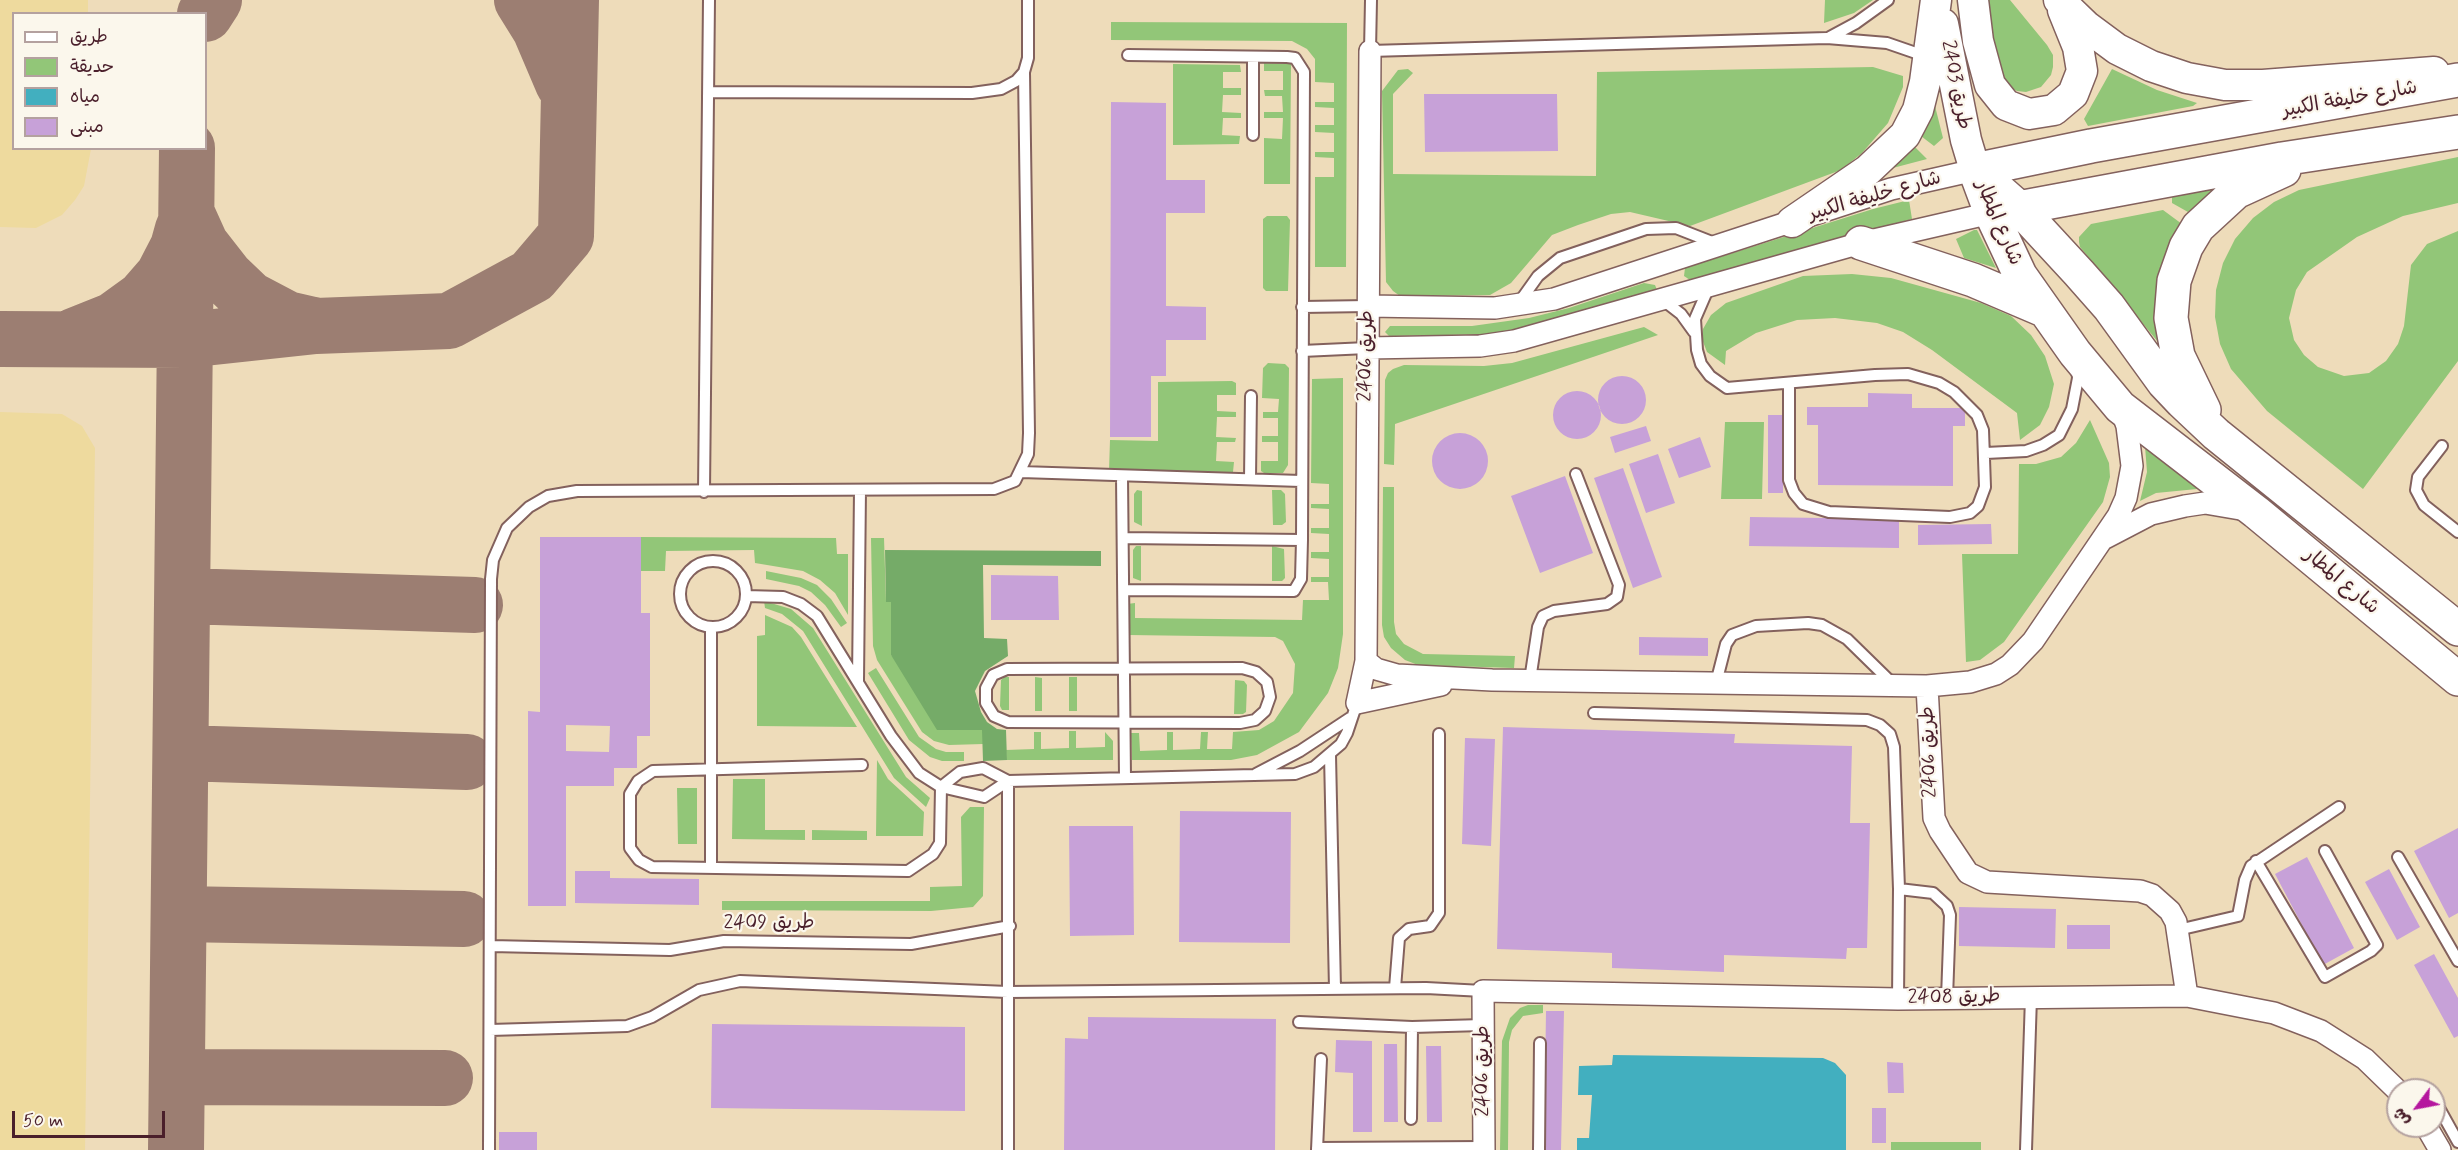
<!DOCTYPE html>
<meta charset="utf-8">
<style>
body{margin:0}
#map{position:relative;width:2458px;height:1150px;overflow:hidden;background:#eedcba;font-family:Mynerve,"Playpen Sans Arabic",sans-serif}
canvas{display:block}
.legend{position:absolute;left:12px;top:12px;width:195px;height:138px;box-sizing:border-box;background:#fbf7ec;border:2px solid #b4a19f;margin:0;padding:8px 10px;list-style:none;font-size:18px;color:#4a1f2b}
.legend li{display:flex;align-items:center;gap:12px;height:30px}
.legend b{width:30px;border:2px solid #b4a19f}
.north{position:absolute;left:2386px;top:1078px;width:60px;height:60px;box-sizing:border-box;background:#fbf7ec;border:2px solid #b4a19f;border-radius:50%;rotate:238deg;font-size:16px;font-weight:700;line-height:24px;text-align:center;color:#4a1f2b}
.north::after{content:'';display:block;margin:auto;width:21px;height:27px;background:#b5179e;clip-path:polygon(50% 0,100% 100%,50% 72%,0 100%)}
.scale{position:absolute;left:12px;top:1111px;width:153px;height:27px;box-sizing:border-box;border:3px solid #4a1f2b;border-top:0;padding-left:8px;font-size:18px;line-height:21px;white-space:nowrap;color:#4a1f2b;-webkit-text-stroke:4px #fbf7ec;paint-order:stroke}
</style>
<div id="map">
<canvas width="2458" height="1150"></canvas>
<ul class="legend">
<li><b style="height:8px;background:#fff"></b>طريق</li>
<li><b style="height:16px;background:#92c678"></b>حديقة</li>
<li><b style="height:16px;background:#42afbf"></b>مياه</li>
<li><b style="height:16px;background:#c7a1d8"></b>مبنى</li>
</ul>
<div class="north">ش</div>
<div class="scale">50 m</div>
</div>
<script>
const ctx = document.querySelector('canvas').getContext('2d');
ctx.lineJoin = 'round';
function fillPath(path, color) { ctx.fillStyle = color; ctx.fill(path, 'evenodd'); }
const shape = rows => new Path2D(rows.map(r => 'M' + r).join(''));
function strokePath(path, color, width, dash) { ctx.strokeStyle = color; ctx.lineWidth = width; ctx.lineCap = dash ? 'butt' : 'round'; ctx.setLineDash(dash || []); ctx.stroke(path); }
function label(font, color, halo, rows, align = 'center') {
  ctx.font = font + ' Mynerve,"Playpen Sans Arabic",sans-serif'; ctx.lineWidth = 4.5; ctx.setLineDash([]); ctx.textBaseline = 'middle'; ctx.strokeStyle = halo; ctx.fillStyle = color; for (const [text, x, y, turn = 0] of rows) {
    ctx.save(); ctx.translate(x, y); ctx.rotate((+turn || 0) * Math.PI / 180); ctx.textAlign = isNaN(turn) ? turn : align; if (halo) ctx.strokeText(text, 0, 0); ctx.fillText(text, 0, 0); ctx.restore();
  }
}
fillPath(shape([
 [1825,0,1873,0,1854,13,1824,23],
 [1987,0,2010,0,2047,45,2053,55,2053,67,2051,75,2041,87,2026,92,2017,91,2008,86,1998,73],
 [1111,22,1347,23,1346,267,1315,267,1315,177,1334,177,1334,158,1315,157,1315,152,1334,152,1334,133,1315,132,1315,125,1334,125,1334,108,1315,107,1315,102,1334,102,1334,83,1315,82,1315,59,1307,49,1292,41,1111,40],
 [1264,63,1291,64,1290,184,1264,184,1264,138,1282,139,1283,118,1264,118,1264,112,1283,112,1282,96,1265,96,1264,90,1283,90,1283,71,1264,71],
 [1173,64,1240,65,1241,72,1223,72,1223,88,1241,88,1241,95,1223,95,1222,112,1241,113,1241,118,1223,118,1222,135,1240,136,1239,144,1173,145],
 [1873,67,1903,76,1903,87,1888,123,1862,153,1841,170,1690,226,1630,212,1611,214,1578,225,1552,235,1511,283,1490,295,1400,296,1393,291,1386,282,1382,91,1398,70,1408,69,1413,73,1393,94,1393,174,1596,176,1597,72],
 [2112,69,2157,90,2197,103,2193,106,2088,126,2084,119],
 [1933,98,1943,138,1934,146,1917,133],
 [1912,144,1927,159,1889,169],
 [2458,157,2458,203,2403,216,2357,237,2307,272,2296,290,2289,318,2294,340,2304,355,2318,367,2344,376,2369,373,2386,361,2398,344,2404,326,2411,265,2427,244,2458,231,2458,361,2363,489,2267,411,2231,369,2220,344,2215,317,2216,290,2223,263,2235,239,2253,218,2274,202,2299,190],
 [2224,184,2188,212,2172,203,2172,194],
 [1909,200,1912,219,1690,280,1684,276,1685,268,1873,209],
 [2163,210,2182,224,2157,325,2158,342,2080,247,2079,242,2079,237,2091,224],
 [1267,216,1287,216,1290,220,1288,291,1266,291,1263,288,1263,219],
 [1974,230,1977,230,1996,268,1964,258,1956,239],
 [1852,274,1891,278,1981,303,2011,316,2031,335,2045,356,2054,384,2049,407,2040,425,2020,440,2017,413,1932,350,1903,332,1877,323,1835,318,1797,320,1756,333,1726,351,1725,365,1707,352,1702,339,1703,329,1711,315,1726,303,1803,276],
 [1644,283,1655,285,1657,290,1502,334,1389,336,1385,332,1390,326,1472,326,1529,318,1569,308],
 [1644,327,1658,335,1395,424,1394,465,1384,464,1385,380,1388,373,1393,369,1404,365,1484,366,1512,363],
 [1268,363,1285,364,1289,368,1288,465,1283,473,1264,473,1261,471,1261,461,1278,461,1278,442,1262,442,1262,436,1278,436,1278,418,1263,418,1263,412,1278,412,1279,399,1262,398,1263,368],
 [1343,378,1343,634,1338,668,1328,693,1299,732,1257,755,1231,760,1132,760,1131,733,1139,733,1140,751,1167,750,1167,732,1173,732,1173,750,1200,749,1201,732,1208,732,1207,749,1232,749,1233,732,1259,730,1274,721,1293,693,1295,664,1283,641,1275,637,1128,635,1127,604,1135,603,1135,618,1302,620,1303,600,1329,600,1328,582,1311,582,1311,577,1329,577,1329,559,1311,558,1311,552,1329,552,1329,534,1311,533,1311,528,1329,528,1329,509,1311,508,1311,504,1329,504,1329,484,1311,483,1312,379],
 [1232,381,1236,383,1236,395,1217,395,1217,411,1236,412,1236,417,1217,417,1216,437,1236,438,1235,442,1217,442,1216,461,1234,462,1233,472,1109,471,1110,440,1158,441,1158,382],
 [2090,420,2109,463,2110,477,2103,502,2004,642,1980,660,1966,662,1962,554,2018,554,2019,464,2036,464,2061,457,2076,443],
 [1725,422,1764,422,1762,499,1721,499],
 [2145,446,2197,488,2197,489,2156,493,2140,501,2147,472],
 [1383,487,1394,487,1394,622,1396,634,1404,644,1423,654,1515,656,1514,668,1418,665,1405,660,1391,648,1384,637,1382,625],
 [1137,490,1142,491,1142,526,1134,522,1134,494],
 [1272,490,1281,490,1285,494,1286,522,1282,525,1273,525],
 [641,537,836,538,837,554,848,554,848,615,835,593,820,580,803,571,755,563,754,550,666,551,665,571,641,571],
 [871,538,884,538,886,601,891,602,891,655,983,730,983,744,949,745,934,741,922,732,877,660,873,646],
 [1136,546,1141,546,1141,581,1133,578,1133,550],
 [1272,546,1284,549,1285,578,1282,581,1272,581],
 [766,571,801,578,817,585,831,599,847,623,841,627,825,605,811,592,799,586,766,579],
 [764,601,791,609,813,628,906,777,930,798,926,807,894,778,803,631,782,614,765,608],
 [765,615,792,627,801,637,857,727,757,726,757,636,765,635],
 [876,668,919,737,936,749,946,752,964,752,964,761,942,761,930,757,909,740,868,673],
 [1004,677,1009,677,1009,710,1002,710,1000,706,1001,680],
 [1035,677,1042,678,1042,711,1035,711],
 [1069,677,1077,677,1077,711,1069,711],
 [1235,680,1244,681,1247,685,1246,712,1243,714,1234,714],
 [1069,731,1076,731,1076,748,1105,747,1105,732,1113,741,1113,760,1007,760,1006,750,1034,749,1034,732,1041,732,1041,749,1069,748],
 [877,760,888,779,924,812,923,836,876,836],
 [733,779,765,779,765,830,805,830,805,840,732,839],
 [677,788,697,788,697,844,678,844],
 [970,807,984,807,983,896,973,907,931,911,722,910,722,901,930,901,930,887,962,886,961,817],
 [812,830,867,831,867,840,812,840],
 [1528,1005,1543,1005,1543,1013,1523,1016,1512,1030,1509,1042,1508,1150,1500,1150,1502,1041,1510,1018,1520,1008],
 [1891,1142,1981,1142,1981,1150,1891,1150]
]), '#92c678');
fillPath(shape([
 [885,550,1101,551,1101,566,983,565,984,638,1007,639,1008,656,985,671,975,691,981,712,987,722,997,729,1006,730,1007,760,983,761,982,730,937,730,891,655,891,602,886,602]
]), '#75ab68');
fillPath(shape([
 [0,0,88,0,88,13,14,14,14,148,91,149,84,186,75,200,62,215,36,228,0,227],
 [0,412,62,414,82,426,95,448,85,1150,0,1150]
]), '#eeda9e');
fillPath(shape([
 [1613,1055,1823,1058,1835,1063,1846,1075,1846,1150,1577,1150,1577,1138,1589,1138,1592,1095,1578,1095,1579,1066,1612,1065]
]), '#42afbf');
strokePath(shape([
 [522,0,540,29,563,83],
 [205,14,214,0],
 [187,214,201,245,226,277,249,299,287,319,313,325],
 [74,336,114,320,143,299,163,276,178,247,183,229],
 [0,339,186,340,316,326,449,321,532,276,566,236,571,0],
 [183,596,475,605],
 [181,753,467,762],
 [179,914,464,919],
 [177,1077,445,1078],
 [176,1150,187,148]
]), '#9c7e72', 56);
fillPath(shape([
 [1424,94,1557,94,1558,151,1425,152],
 [1111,102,1166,103,1166,180,1205,180,1205,213,1166,213,1166,306,1206,307,1206,340,1166,340,1166,376,1151,376,1151,437,1110,437],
 '1598 400a24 24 0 1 1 48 0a24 24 0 1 1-48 0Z',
 '1553 415a24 24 0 1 1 48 0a24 24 0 1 1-48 0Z',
 [1868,393,1912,394,1912,408,1965,408,1965,426,1953,426,1953,486,1818,485,1818,425,1807,425,1807,407,1868,407],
 [1768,415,1784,415,1783,493,1768,493],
 [1646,426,1651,441,1615,453,1610,437],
 '1432 461a28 28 0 1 1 56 0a28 28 0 1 1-56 0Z',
 [1700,437,1711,467,1679,478,1668,449],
 [1658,454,1675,503,1646,513,1629,464],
 [1623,468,1662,577,1633,588,1594,478],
 [1565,476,1593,553,1540,573,1511,496],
 [1750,517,1899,519,1899,548,1749,546],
 [1991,524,1992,544,1918,545,1918,525],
 [540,537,641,537,641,613,650,613,650,736,637,736,637,768,614,768,614,786,566,786,566,906,528,906,528,711,540,712],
 [566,725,610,726,609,752,566,751],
 [991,575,1058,576,1059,620,991,620],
 [1639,637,1708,638,1708,656,1639,655],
 [1503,727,1735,734,1734,743,1852,746,1850,823,1870,823,1867,948,1847,948,1846,959,1724,955,1724,972,1612,968,1612,953,1497,949],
 [1465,738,1495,739,1491,846,1462,844],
 [1180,811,1291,812,1290,943,1179,942],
 [1069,826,1133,826,1134,935,1070,936],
 [2458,828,2458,913,2449,918,2414,851],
 [2307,857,2354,948,2323,965,2275,874],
 [2389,869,2420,927,2397,940,2365,882],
 [575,871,610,871,610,878,699,879,699,905,575,903],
 [1959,907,2056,909,2055,948,1959,946],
 [2067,925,2110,925,2110,949,2067,949],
 [2434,954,2458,998,2458,1036,2454,1038,2414,965],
 [1546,1011,1564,1011,1561,1150,1544,1150],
 [1088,1017,1276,1019,1275,1150,1064,1150,1065,1038,1088,1039],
 [712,1024,965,1027,965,1111,711,1108],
 [1336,1040,1372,1041,1372,1132,1353,1132,1353,1073,1335,1072],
 [1384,1044,1397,1044,1398,1122,1384,1122],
 [1426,1046,1441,1046,1442,1122,1427,1122],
 [1887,1062,1903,1063,1904,1093,1888,1093],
 [1872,1108,1886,1108,1886,1143,1872,1143],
 [499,1132,537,1132,537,1150,499,1150]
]), '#c7a1d8');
const service = shape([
 [1371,0,1370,51,1827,38,1887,43,1916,53,1922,60],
 [1830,37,1856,23,1888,0],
 [708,92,972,93,1001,89,1016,81,1024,72,1028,58,1028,0],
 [1253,135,1253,57],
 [1708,289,1695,319,1697,350,1701,364,1710,376,1727,388,1875,375,1908,374,1939,383,1954,392,1977,415,1983,430,1985,487,1978,506,1970,513,1950,517,1829,512,1803,504,1794,493,1789,480,1789,383],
 [1663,300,1681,314,1694,332],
 [1518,304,1538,276,1560,258,1646,229,1676,228,1717,244],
 [1302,307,1368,306],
 [1302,351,1367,348],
 [2442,446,2418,477,2416,490,2424,505,2458,532],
 [1986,453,2026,451,2043,445,2059,435,2072,409,2078,378,2077,370],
 [1021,472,1301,481],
 [1122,477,1125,777],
 [1250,479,1251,396],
 [704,492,709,0],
 [1123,538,1302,540],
 '680 594a33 33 0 1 1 66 0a33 33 0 1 1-66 0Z',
 [1124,590,1294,591,1301,579,1302,540,1304,72,1295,58,1287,57,1128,55],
 [746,596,783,597,801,604,817,616,891,736,919,773,941,787,984,797,1008,781],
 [1242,668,1256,672,1267,682,1270,697,1265,711,1255,720,1240,723,1008,722,994,716,986,703,986,688,993,675,1007,669,1242,668],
 [1530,680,1538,627,1543,616,1554,611,1607,604,1617,597,1619,585,1576,474],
 [858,681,860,490],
 [1716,683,1726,644,1732,635,1756,626,1808,623,1822,625,1847,639,1893,684],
 [1594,713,1867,720,1880,725,1890,734,1894,747,1899,889,1898,999],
 [1330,755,1335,989],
 [862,765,653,771,638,781,630,794,630,848,639,860,652,867,908,871,933,854,940,843,941,787,960,772,983,768,1008,781,1295,774,1314,767,1341,744,1347,733,1357,703],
 [1256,774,1300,751,1350,718],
 [1008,781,1008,1150],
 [2398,857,2458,961],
 [2256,861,2325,977,2371,951,2377,945,2325,851],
 [711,867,711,628],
 [1899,889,1933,893,1947,906,1950,915,1947,998],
 [2178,930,2238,916,2245,880,2251,866,2339,807],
 [491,946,670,950,724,941,911,944,1010,926],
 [1395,988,1399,938,1409,929,1430,926,1439,913,1439,734],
 [1299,1022,1412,1027,1483,1025],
 [490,1030,627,1026,652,1017,699,990,740,981,1008,992,1426,988,1483,991],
 [2434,1099,2458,1142],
 [1411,1119,1412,1027],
 [1317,1148,1484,1147],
 [489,1150,491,579,493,560,507,528,529,507,548,496,577,491,994,489,1015,481,1028,454,1029,433,1024,72],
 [1317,1150,1321,1059],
 [1539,1150,1540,1043],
 [2026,1150,2031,997]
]);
const minor = shape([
 [1368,306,1495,308,1554,299,1891,189,1975,170],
 [1367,348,1480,346,1514,341,1861,243,1991,213],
 [2105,538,2151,514,2185,506,2205,503,2246,510],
 [1366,661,1376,669,1397,675,1492,680,1927,686,1970,682,1996,674,2010,665,2033,641,2118,516,2126,498,2132,466,2127,426,2121,409],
 [1927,686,1934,818,1940,831,1968,873,1987,882,2140,891,2152,895,2170,911,2176,922,2187,996],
 [1357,703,1366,661,1370,51],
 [1357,703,1441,685],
 [2426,1126,2440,1150],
 [1484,1150,1483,991,1898,999,2187,996,2274,1013,2321,1031,2365,1059,2398,1091]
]);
const secondary = shape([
 [1973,0,1978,41,1990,85,2006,105,2029,114,2054,110,2073,94,2082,71,2078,47,2063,10],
 [2059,0,2086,26,2117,49,2151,66,2187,78,2225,85,2263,85,2434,72],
 [1943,24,1966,140,1975,170],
 [1792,222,1868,170,1905,135,1918,110,1925,82,1936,0]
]);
const primary = shape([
 [1975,170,1991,213,2020,275,2075,353,2120,407,2256,512,2458,679],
 [1975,170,2091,146,2458,80],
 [1977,171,2018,207,2079,273,2109,307,2164,383,2182,402,2216,434,2458,629],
 [2002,211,2282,159,2458,132],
 [1861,243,1973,280,2041,309],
 [2204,410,2178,356,2171,318,2174,281,2186,247,2198,227,2236,192,2284,170]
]);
strokePath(service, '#83615d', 14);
strokePath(minor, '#83615d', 24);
strokePath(secondary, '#83615d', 33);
strokePath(primary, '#83615d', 36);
strokePath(service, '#fff', 10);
strokePath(minor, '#fff', 21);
strokePath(secondary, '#fff', 30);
strokePath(primary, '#fff', 33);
label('20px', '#4a1f2b', '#fbf7ec', [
 ["طريق 2403",1955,85,79],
 ["شارع خليفة الكبير",2350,100,-10],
 ["شارع خليفة الكبير",1875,197,-16],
 ["شارع المطار",1998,223,67],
 ["طريق 2406",1367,356,-89],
 ["شارع المطار",2341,582,40],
 ["طريق 2406",1930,752,-92],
 ["طريق 2409",769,924],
 ["طريق 2408",1954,998,-1],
 ["طريق 2406",1484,1071,-90]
]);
</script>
